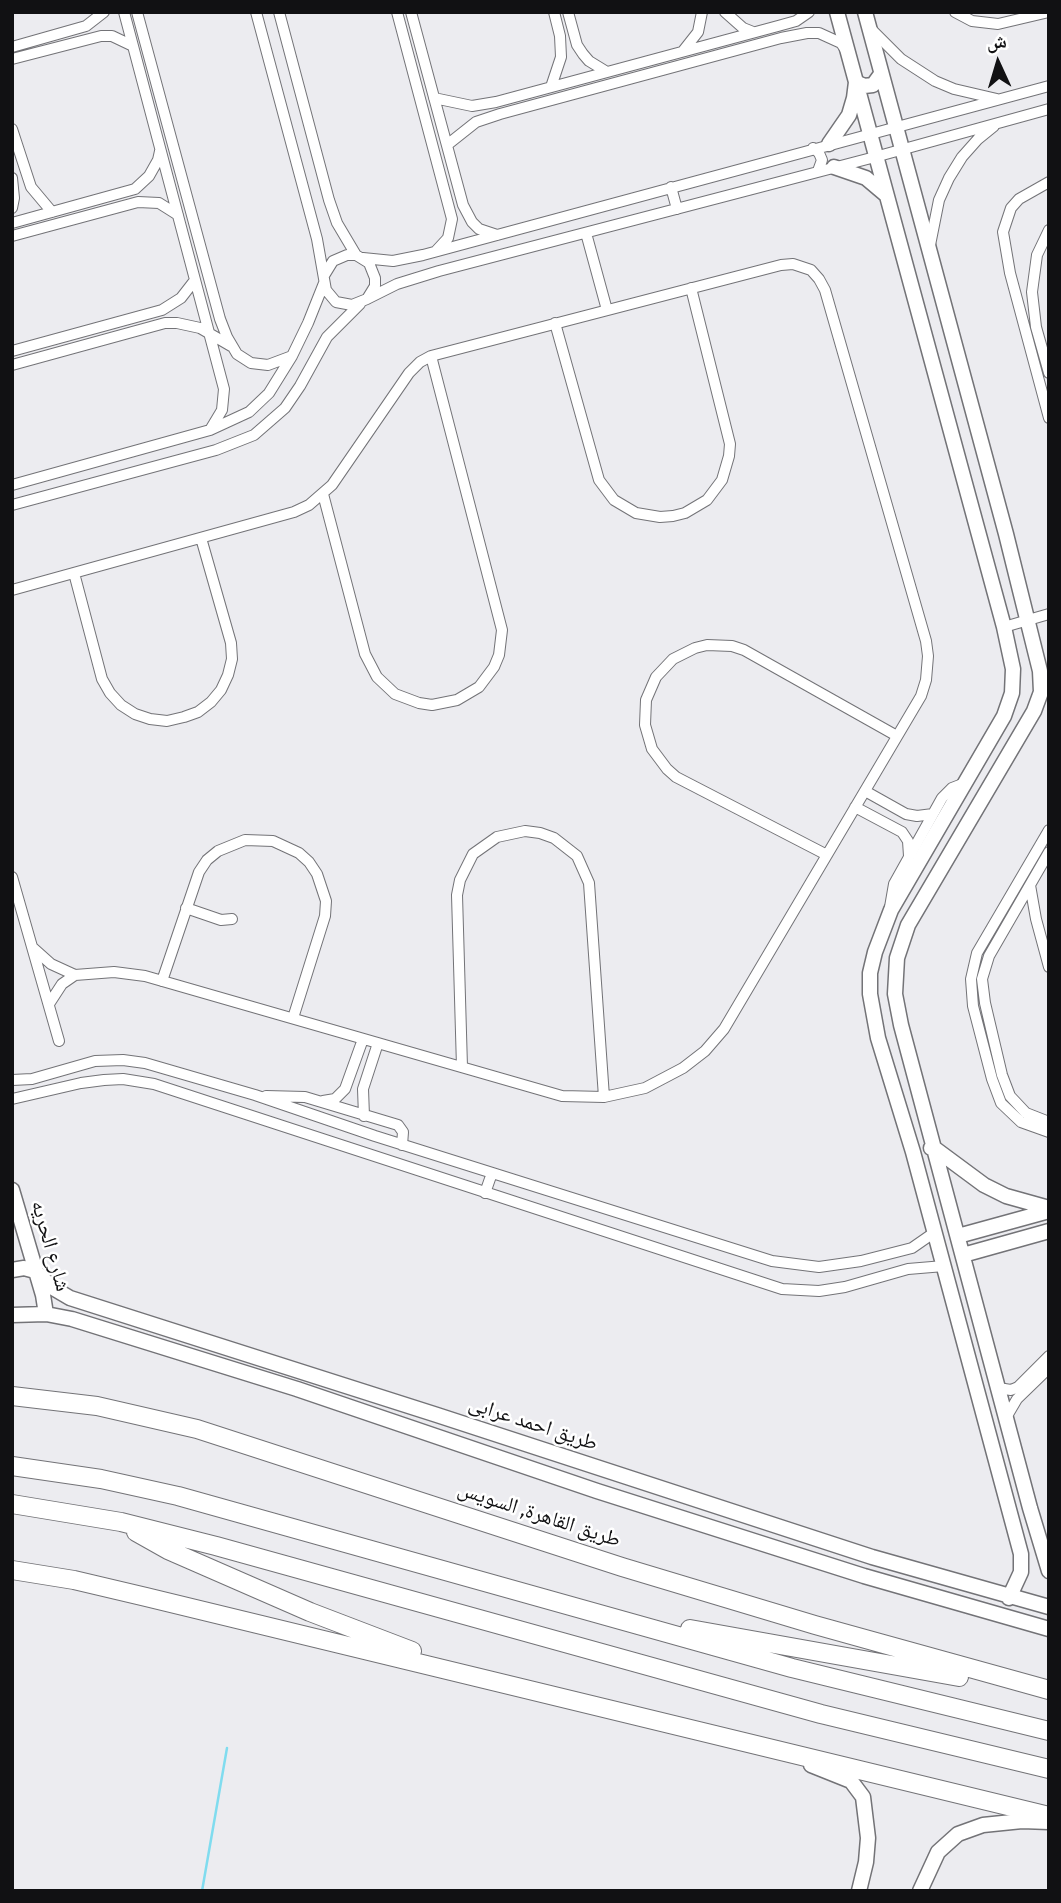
<!DOCTYPE html>
<meta charset="utf-8">
<style>
body{margin:0}
#map{position:relative;width:1061px;height:1903px;overflow:hidden;background:#ececf0;font-family:"Fira Sans Condensed","Noto Naskh Arabic",sans-serif}
canvas{display:block}
.frame{position:absolute;inset:0;border:14px solid #111113;pointer-events:none}
.north{position:absolute;left:963px;top:28px;width:70px;height:70px;-webkit-text-stroke:5px #fff;paint-order:stroke;rotate:356deg;font-size:19px;font-weight:700;line-height:28px;text-align:center;color:#111113}
.north::after{content:'';display:block;margin:auto;width:24px;height:32px;background:#111113;clip-path:polygon(50% 0,100% 100%,50% 72%,0 100%)}
</style>
<div id="map">
<canvas width="1061" height="1903"></canvas>
<div class="frame"></div>
<div class="north">ش</div>
</div>
<script>
const ctx = document.querySelector('canvas').getContext('2d');
ctx.lineJoin = 'round';
const shape = rows => new Path2D(rows.map(r => 'M' + r).join(''));
function strokePath(path, color, width, dash) { ctx.strokeStyle = color; ctx.lineWidth = width; ctx.lineCap = dash ? 'butt' : 'round'; ctx.setLineDash(dash || []); ctx.stroke(path); }
function label(font, color, halo, rows, align = 'center') {
  ctx.font = font + ' "Fira Sans Condensed","Noto Naskh Arabic",sans-serif'; ctx.lineWidth = 5; ctx.setLineDash([]); ctx.textBaseline = 'middle'; ctx.strokeStyle = halo; ctx.fillStyle = color; for (const [text, x, y, turn = 0] of rows) {
    ctx.save(); ctx.translate(x, y); ctx.rotate((+turn || 0) * Math.PI / 180); ctx.textAlign = isNaN(turn) ? turn : align; if (halo) ctx.strokeText(text, 0, 0); ctx.fillText(text, 0, 0); ctx.restore();
  }
}
strokePath(shape([
 [202,1891,227,1748]
]), '#80dcef', 2.5);
const street = shape([
 [124,12,224,389,222,410,210,430],
 [137,12,220,319,227,337,237,354,251,363,268,365,292,356],
 [256,12,317,239,326,290,336,302,352,305,367,299,375,286,375,278,369,263,356,255,347,255,333,261,325,274],
 [279,12,329,200,337,223,356,255],
 [397,12,452,219,448,238,436,251],
 [411,12,463,205,472,222,479,229,497,235],
 [568,12,577,45,583,54,589,61,607,72],
 [725,12,743,28,753,32],
 [955,12,972,21,998,24,1049,12],
 [872,30,901,59,935,81,954,89,997,99],
 [12,47,86,26,104,12],
 [683,51,698,32,702,12],
 [12,59,101,36,112,36,133,46],
 [551,87,561,57,560,36,554,12],
 [434,98,472,106,496,102,778,26,796,21,809,12],
 [12,129,31,187,52,212],
 [447,145,476,122,500,114,781,38,807,33,819,33,841,43,845,49],
 [813,148,819,153,822,160,818,171],
 [12,178,14,198,12,208],
 [1049,182,1019,199,1011,208,1003,232,1010,273,1049,418],
 [671,187,677,209],
 [12,223,135,189,149,176,158,160,160,151],
 [1049,230,1037,255,1032,292,1036,327,1049,373],
 [586,233,607,310],
 [12,236,138,202,159,203,178,215],
 [930,245,939,200,949,178,962,157,978,139,994,126],
 [363,258,393,261,423,255,1049,86],
 [367,299,397,284,439,271,875,157,1049,109],
 [555,323,599,480,614,500,636,513,660,517,673,516,685,513,707,500,722,480,729,456,730,444,691,288],
 [12,351,162,310,181,298,195,280],
 [12,365,165,323,177,323,200,328,231,346],
 [12,485,210,430,249,412,269,393,292,356,308,323,324,283],
 [323,494,365,654,377,677,395,694,419,703,432,705,457,700,479,687,494,667,499,655,502,630,431,356],
 [12,505,216,450,254,435,285,408,300,386,327,337,360,304],
 [74,573,102,679,110,693,121,705,135,714,150,719,167,721,184,717,198,712,211,702,221,690,228,675,232,659,231,643,201,538],
 [12,590,294,512,309,505,332,485,409,373,420,362,431,356,781,265,793,264,811,270,819,279,825,290,926,641,928,656,926,680,921,696,724,1029,705,1051,683,1068,645,1088,604,1097,562,1096,145,976,114,972,75,975,51,964,32,947],
 [1004,627,1049,614],
 [865,791,906,814,917,816,933,814],
 [855,807,902,832,908,841,909,856],
 [1049,830,977,953,971,979,973,1006,992,1079,1001,1103,1021,1122,1049,1132],
 [1049,852,989,956,982,979,985,1003,1002,1075,1010,1096,1026,1113,1049,1122],
 [827,855,676,777,667,769,652,749,645,725,646,700,656,677,673,659,695,648,707,645,732,646,744,650,897,736],
 [12,877,59,1041],
 [1030,885,1036,919,1049,967],
 [890,907,894,884,942,798,952,788,965,783],
 [186,908,221,920,232,919],
 [162,981,199,872,207,860,218,851,245,840,273,841,299,853,309,862,317,874,326,901,325,916,293,1018],
 [49,1004,62,984,75,975],
 [462,1067,457,895,460,880,473,854,497,837,525,831,540,833,554,838,577,856,589,883,604,1097],
 [12,1080,32,1079,95,1061,123,1060,145,1063,255,1095,375,1136,772,1261,819,1267,861,1261,912,1248,935,1232],
 [266,1096,305,1097,398,1125,403,1132,402,1145],
 [12,1099,81,1083,104,1080,123,1079,154,1084,782,1289,819,1291,845,1287,908,1269,944,1266],
 [323,1101,335,1099,345,1089,363,1039],
 [364,1116,363,1089,378,1043],
 [485,1193,492,1173],
 [998,1388,1011,1390,1018,1387,1049,1356],
 [1007,1416,1017,1399,1049,1368]
]);
const secondary = shape([
 [837,12,1004,627,1013,669,1012,693,1004,716,891,910,875,952,870,973,870,994,878,1038,913,1152,1021,1554,1021,1572,1009,1598],
 [865,12,1006,534,1040,671,1041,692,1034,711,908,925,897,958,895,994,901,1025,1030,1508,1049,1571],
 [829,144,849,115,854,98,856,82,864,86,873,85,881,74],
 [834,167,866,178,885,194],
 [931,1148,934,1148,984,1185,1006,1196,1049,1208],
 [12,1190,43,1295,46,1314],
 [958,1236,1049,1211],
 [963,1255,1049,1231],
 [12,1270,24,1268,35,1271,53,1288,70,1298,437,1415,872,1557,1049,1607],
 [12,1315,46,1314,72,1319,297,1389,597,1491,864,1576,1049,1629],
 [811,1765,851,1781,863,1797,868,1838,866,1862,859,1891],
 [920,1891,938,1852,958,1834,983,1825,1022,1821,1049,1822]
]);
const highway = shape([
 [12,1396,97,1406,197,1429,622,1567,815,1625,1049,1690],
 [12,1466,101,1479,178,1496,792,1668,1049,1731],
 [12,1504,121,1522,216,1546,821,1714,1049,1769],
 [136,1532,168,1550,310,1612,412,1651],
 [12,1570,74,1580,146,1597,1049,1816],
 [690,1629,959,1677]
]);
strokePath(street, '#737377', 12);
strokePath(secondary, '#737377', 17);
strokePath(highway, '#737377', 20);
strokePath(street, '#fff', 10);
strokePath(secondary, '#fff', 14);
strokePath(highway, '#fff', 18);
label('21px', '#111113', '#fff', [
 ["شارع الحريه",50,1246,74],
 ["طريق احمد عرابى",533,1424,18],
 ["طريق القاهرة, السويس",539,1515,18]
]);
</script>
